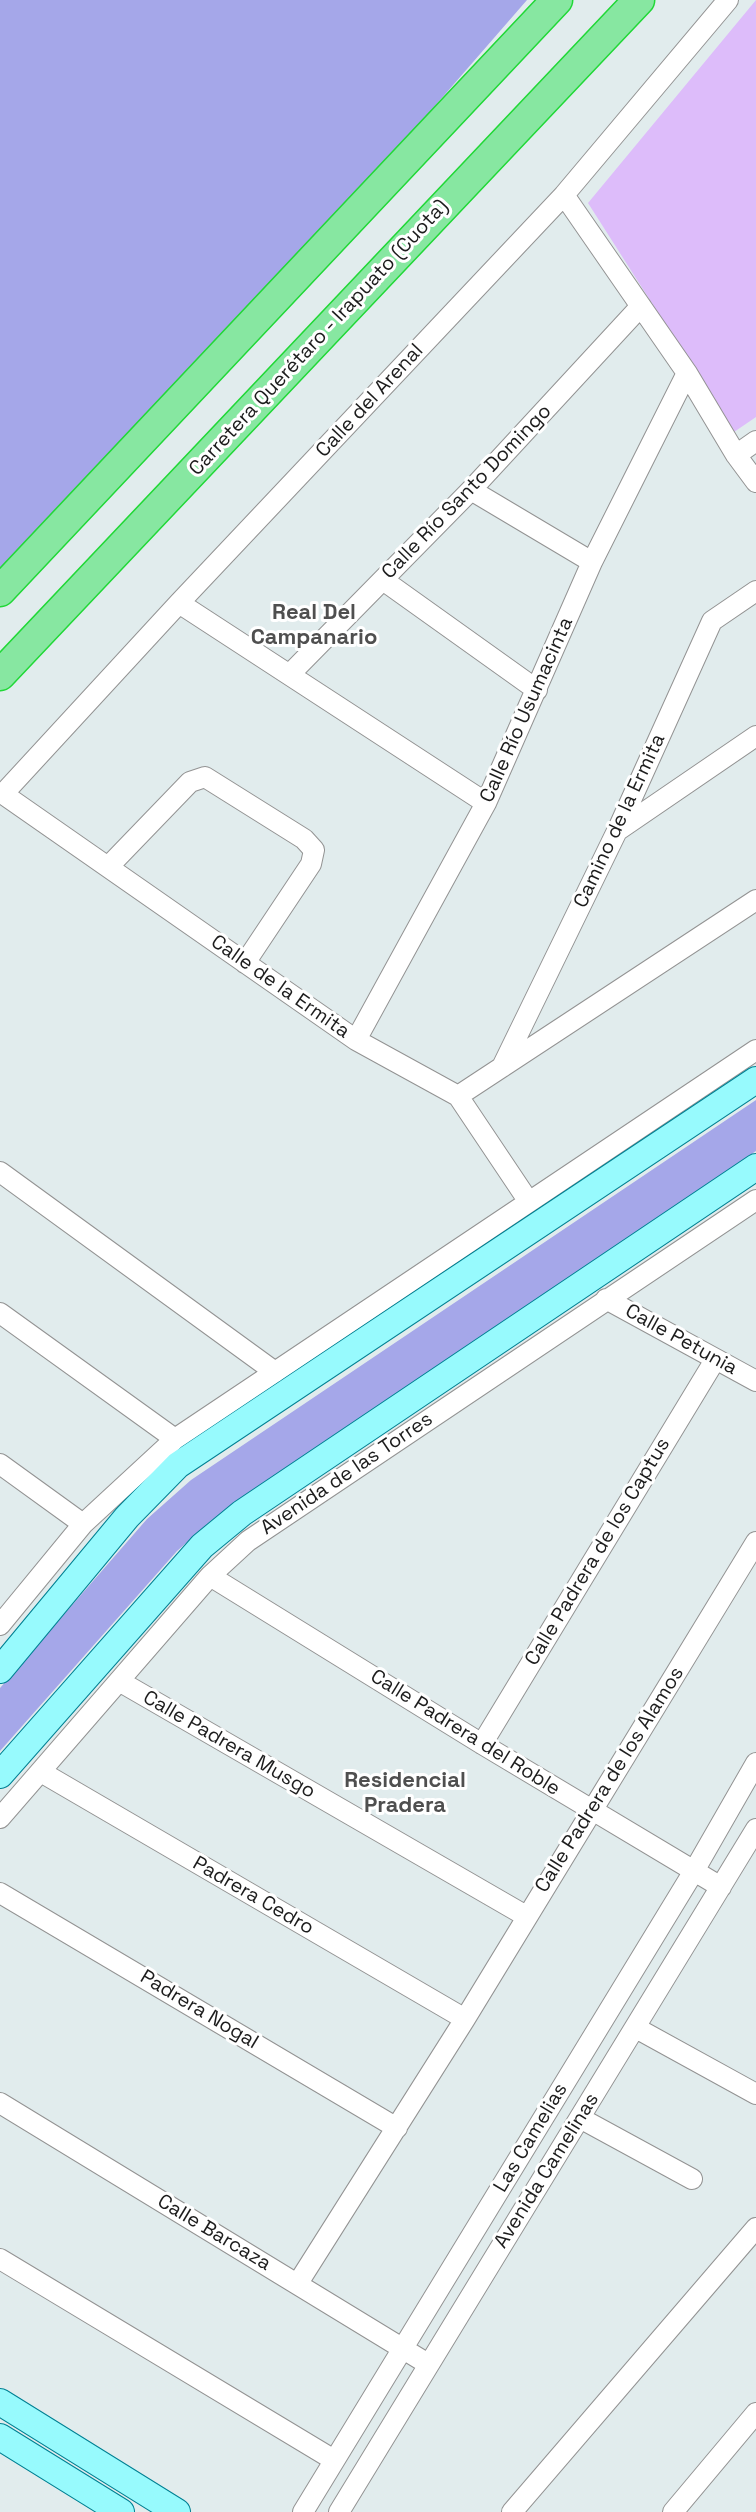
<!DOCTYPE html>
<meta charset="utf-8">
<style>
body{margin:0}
canvas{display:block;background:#e1eced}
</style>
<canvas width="756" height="2512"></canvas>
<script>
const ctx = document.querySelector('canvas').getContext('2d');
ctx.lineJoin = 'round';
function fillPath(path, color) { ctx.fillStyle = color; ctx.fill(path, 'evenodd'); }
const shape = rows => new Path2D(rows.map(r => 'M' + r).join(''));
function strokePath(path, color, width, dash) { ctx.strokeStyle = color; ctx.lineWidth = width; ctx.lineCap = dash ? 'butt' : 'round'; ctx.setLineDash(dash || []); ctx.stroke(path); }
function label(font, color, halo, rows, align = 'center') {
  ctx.font = font + ' "Space Grotesk",sans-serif'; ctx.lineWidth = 6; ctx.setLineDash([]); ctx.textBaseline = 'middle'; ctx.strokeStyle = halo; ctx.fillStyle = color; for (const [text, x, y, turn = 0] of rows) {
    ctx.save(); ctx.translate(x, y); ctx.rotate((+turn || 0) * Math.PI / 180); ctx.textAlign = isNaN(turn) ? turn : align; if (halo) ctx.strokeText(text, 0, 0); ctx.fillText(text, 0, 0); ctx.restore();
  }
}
fillPath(shape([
 [0,0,527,0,387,161,0,572],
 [756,1100,756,1151,211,1521,177,1551,0,1751,0,1688,147,1519,191,1480]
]), '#a5a7e9');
fillPath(shape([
 [756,0,756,417,734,432,588,203]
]), '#ddbcfa');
const minor = shape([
 [564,195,687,373,736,455,756,482],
 [736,455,756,441],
 [471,490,592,562],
 [383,580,537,690],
 [179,603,486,803],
 [290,674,471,490,641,306],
 [617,831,756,736],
 [108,867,190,782,205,777,304,839,314,850,311,864,245,963],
 [356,1040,486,803,592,562,687,373],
 [502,1067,617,831,712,621,756,591],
 [458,1096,756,900],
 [0,1172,275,1372],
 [529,1202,458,1096,356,1040,3,794,179,603,564,195,728,0],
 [606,1299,756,1381],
 [0,1313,175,1439],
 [0,1464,83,1524],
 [210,1576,482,1744,721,1887],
 [0,1625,83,1524,175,1439,756,1050],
 [119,1681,526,1916],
 [482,1744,715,1360],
 [41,1772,465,2019],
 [0,1818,210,1576,248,1541,756,1200],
 [0,1893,397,2128],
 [636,2028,756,2094],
 [0,2103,428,2364],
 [580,2118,692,2179],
 [0,2259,334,2460],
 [298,2283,465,2019,756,1542],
 [303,2512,694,1871,756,1763],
 [339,2512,756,1829],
 [512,2512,756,2228],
 [673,2512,756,2413]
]);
const major = shape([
 [0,1670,127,1517,178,1465,756,1080],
 [0,1775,202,1546,242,1513,756,1167],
 [0,2402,177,2512],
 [0,2437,121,2512]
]);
const highway = shape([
 [0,591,557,0],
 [0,675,639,0]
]);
strokePath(minor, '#939393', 22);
strokePath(major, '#008093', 28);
strokePath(highway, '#21d837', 33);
strokePath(minor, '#fff', 20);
strokePath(major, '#97fafd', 26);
strokePath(highway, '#87e7a1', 30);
label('20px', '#1c1c1c', '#fff', [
 ["Carretera Querétaro - Irapuato (Cuota)",319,338,-47],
 ["Calle del Arenal",370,401,-47],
 ["Calle Río Santo Domingo",467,492,-46],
 ["Calle Río Usumacinta",527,710,-66],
 ["Camino de la Ermita",620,821,-65],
 ["Calle de la Ermita",280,987,35],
 ["Calle Petunia",681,1340,29],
 ["Avenida de las Torres",347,1474,-34],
 ["Calle Padrera de los Captus",598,1552,-59],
 ["Calle Padrera del Roble",465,1733,32],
 ["Calle Padrera Musgo",229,1745,30],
 ["Calle Padrera de los Alamos",610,1780,-58],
 ["Padrera Cedro",253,1896,30],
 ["Padrera Nogal",199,2010,31],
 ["Las Camelias",531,2138,-59],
 ["Avenida Camelinas",547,2171,-58],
 ["Calle Barcaza",214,2233,31]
]);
label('bold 22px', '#4f4f4f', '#fff', [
 ["Real Del",314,613],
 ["Campanario",314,638],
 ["Residencial",405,1781],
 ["Pradera",405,1806]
]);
</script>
